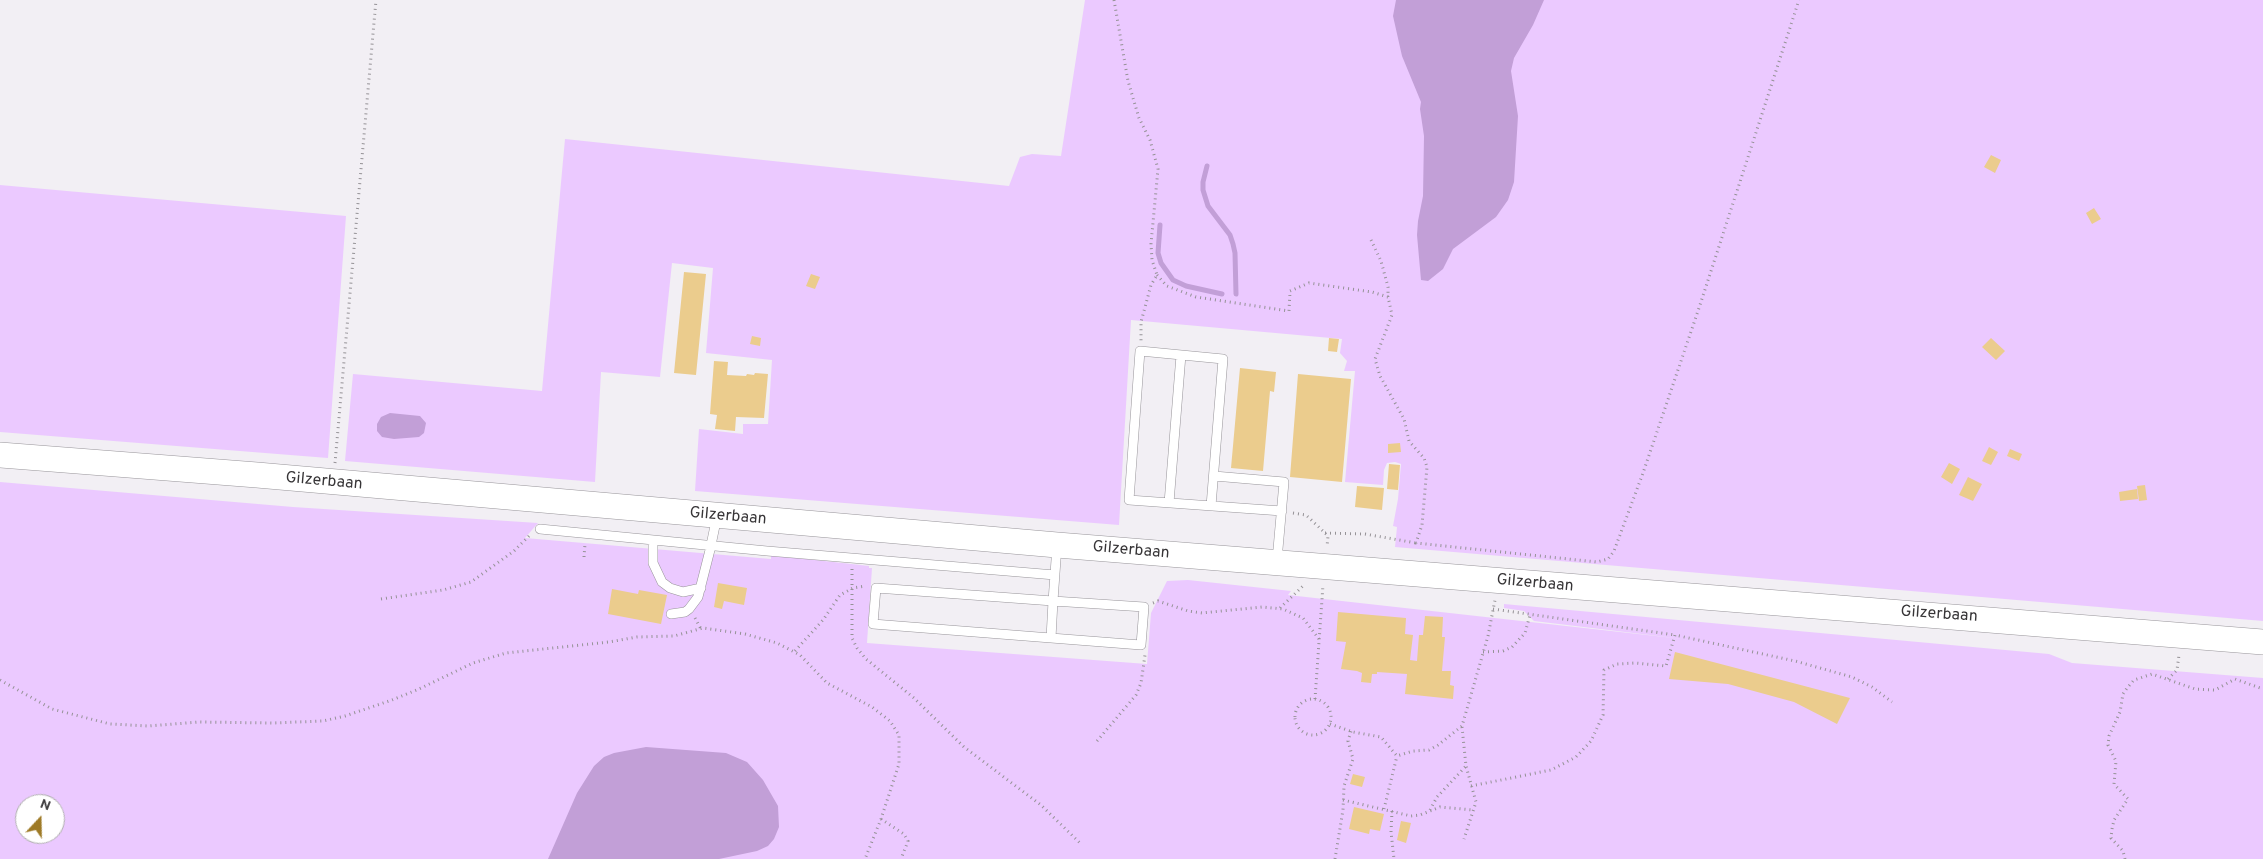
<!DOCTYPE html>
<style>
body{margin:0}
#map{position:relative;width:2263px;height:859px;overflow:hidden;background:#f2eff4;font-family:Overpass,sans-serif}
canvas{display:block}
.north{position:absolute;left:15px;top:794px;width:50px;height:50px;box-sizing:border-box;background:#fff;border:1px solid #afaeaf;border-radius:50%;rotate:21deg;font-size:14px;font-weight:700;line-height:20px;text-align:center;color:#373537}
.north::after{content:'';display:block;margin:auto;width:18px;height:22px;background:#9e7a26;clip-path:polygon(50% 0,100% 100%,50% 72%,0 100%)}
</style>
<div id="map">
<canvas width="2263" height="859"></canvas>
<div class="north">N</div>
</div>
<script>
const ctx = document.querySelector('canvas').getContext('2d');
ctx.lineJoin = 'round';
function fillPath(path, color) { ctx.fillStyle = color; ctx.fill(path, 'evenodd'); }
const shape = rows => new Path2D(rows.map(r => 'M' + r).join(''));
function strokePath(path, color, width, dash) { ctx.strokeStyle = color; ctx.lineWidth = width; ctx.lineCap = dash ? 'butt' : 'round'; ctx.setLineDash(dash || []); ctx.stroke(path); }
function label(font, color, halo, rows, align = 'center') {
  ctx.font = font + ' Overpass,sans-serif'; ctx.lineWidth = 5; ctx.setLineDash([]); ctx.textBaseline = 'middle'; ctx.strokeStyle = halo; ctx.fillStyle = color; for (const [text, x, y, turn = 0] of rows) {
    ctx.save(); ctx.translate(x, y); ctx.rotate((+turn || 0) * Math.PI / 180); ctx.textAlign = isNaN(turn) ? turn : align; if (halo) ctx.strokeText(text, 0, 0); ctx.fillText(text, 0, 0); ctx.restore();
  }
}
fillPath(shape([
 [1085,0,2263,0,2263,621,1395,547,1397,527,1393,526,1398,499,1401,464,1395,462,1387,463,1384,470,1383,485,1345,482,1355,371,1344,371,1347,361,1340,353,1342,339,1131,320,1119,525,695,491,699,429,743,434,743,424,768,424,772,360,706,353,713,268,672,263,660,377,601,372,595,482,345,461,353,374,542,391,565,139,1009,186,1020,157,1032,154,1061,156],
 [0,185,346,216,328,458,0,432],
 [0,482,293,507,538,523,525,538,771,559,771,555,869,566,869,568,872,568,867,643,1147,664,1151,613,1167,581,1188,580,1291,591,1288,595,1683,639,1534,621,1524,611,1504,608,1504,604,2049,654,2072,663,2263,678,2263,859,0,859],
 [25,804,55,804,55,834,25,834]
]), '#ebc9ff');
fillPath(shape([
 [1396,0,1544,0,1533,25,1514,58,1511,71,1518,116,1514,182,1508,200,1496,217,1453,249,1443,269,1428,281,1421,280,1417,235,1418,221,1423,196,1424,136,1420,109,1421,102,1402,56,1393,16],
 [390,413,420,416,426,423,424,433,419,437,394,439,382,437,377,431,377,424,381,417],
 [646,747,726,753,747,762,763,780,778,806,779,827,774,839,768,846,757,851,719,859,548,859,577,793,594,766,604,757,614,753]
]), '#c29fd7');
strokePath(shape([
 [1207,166,1203,182,1203,190,1208,206,1230,235,1233,244,1235,253,1236,294],
 [1160,225,1158,253,1161,263,1173,280,1186,286,1222,294]
]), '#c29fd7', 5);
fillPath(shape([
 [1991,155,2001,160,1995,173,1984,167],
 [2094,208,2101,219,2092,224,2086,213],
 [684,272,706,274,696,375,674,373],
 [811,274,820,277,815,289,806,286],
 [752,336,761,338,760,346,750,344],
 [1329,338,1339,339,1337,352,1328,351],
 [1991,338,2005,351,1996,360,1982,347],
 [714,361,728,362,727,375,746,376,747,374,754,375,755,373,768,374,764,418,736,417,735,431,715,429,717,415,710,414],
 [1240,368,1276,372,1274,392,1270,391,1263,471,1231,468],
 [1298,374,1351,379,1342,482,1290,477],
 [1400,443,1401,452,1388,453,1388,444],
 [1989,447,1998,452,1991,465,1982,461],
 [2010,449,2022,454,2019,461,2007,456],
 [1949,463,1960,469,1952,484,1941,477],
 [1389,464,1400,465,1398,490,1387,489],
 [1968,477,1982,484,1973,501,1959,495],
 [2145,485,2147,500,2139,501,2137,486],
 [1357,486,1384,488,1382,510,1355,507],
 [2137,489,2138,499,2120,501,2119,492],
 [718,583,747,588,744,605,724,601,722,609,714,607],
 [612,589,638,594,639,590,667,595,661,624,608,614],
 [1338,612,1406,618,1405,634,1413,635,1410,660,1417,661,1419,635,1423,635,1425,616,1443,617,1442,637,1445,637,1442,671,1451,671,1450,685,1454,686,1453,699,1405,694,1407,674,1377,672,1377,674,1372,674,1371,683,1361,682,1362,673,1357,671,1341,669,1346,642,1336,641],
 [1675,652,1850,698,1837,724,1794,702,1728,684,1669,679],
 [1353,774,1365,777,1362,787,1350,784],
 [1354,807,1384,814,1380,831,1370,829,1369,834,1349,829],
 [1401,821,1411,823,1406,843,1397,840]
]), '#ebcc8d');
const lane = shape([
 [1214,476,1284,482,1277,560],
 [1169,503,1181,355],
 [1211,506,1223,359,1140,351,1129,500,1282,511],
 [540,529,767,551,1055,575],
 [653,540,653,563,662,582,670,588,683,592,701,588],
 [671,614,685,612,689,609,698,597,710,550,717,516],
 [1051,638,873,624,876,588,1053,601,1051,638,1141,645,1144,607,1053,601,1057,546]
]);
const secondary = shape([
 [0,455,257,475,1057,545,2263,642]
]);
strokePath(lane, '#98959a', 10);
strokePath(secondary, '#98959a', 26);
strokePath(shape([
 [1114,0,1128,81,1139,118,1150,140,1158,169,1151,244,1152,260,1157,275,1151,285,1141,322,1141,341],
 [1371,240,1381,261,1388,287,1388,297],
 [1157,275,1167,286,1196,297,1289,311,1290,291,1309,283,1372,292,1388,297,1392,315,1375,359,1380,376,1404,419,1409,441,1424,458,1427,467,1422,525,1416,543,1597,562,1608,559,1614,551,1643,473,1699,308,1799,0],
 [335,463,376,0],
 [1293,513,1306,515,1324,532,1328,536,1327,547],
 [1325,533,1365,534,1416,543],
 [584,557,585,544],
 [852,569,852,638,857,648,866,659,914,698,964,747,1041,805,1082,845],
 [381,599,443,590,471,582,514,551,531,534],
 [1153,603,1158,601,1188,611,1202,613,1262,607,1283,609,1303,618,1319,639],
 [1280,608,1304,585],
 [1493,609,1675,635],
 [695,618,701,629],
 [795,651,823,620,840,595,853,588,865,586],
 [1483,652,1503,651,1512,647,1525,633,1530,615],
 [2168,679,2177,670,2179,655],
 [0,680,52,709,110,724,148,726,199,722,273,723,323,721,345,716,392,700,419,689,473,663,506,653,609,642,637,637,674,636,703,628,745,634,777,643,800,655,827,683,872,707,890,721,899,735,899,764,881,819,865,859],
 '1295 717a18 18 0 1 1 36 0a18 18 0 1 1-36 0Z',
 [1315,699,1323,585],
 [1330,724,1353,732,1381,737,1397,756,1413,751,1429,750,1438,745,1462,726,1488,636,1495,600],
 [1462,727,1466,766,1476,802,1464,839],
 [1097,741,1136,695,1141,683,1145,655],
 [1471,786,1551,770,1576,757,1591,741,1603,715,1604,670,1617,664,1635,663,1666,666,1675,635,1795,661,1852,677,1872,687,1892,702],
 [1343,800,1411,816,1420,815,1440,807,1473,810],
 [1384,809,1397,756],
 [1430,810,1437,797,1466,766],
 [1392,811,1391,832,1394,859],
 [881,819,904,834,908,841,901,859],
 [1335,859,1343,810,1344,786,1353,759,1348,741,1351,731],
 [2125,859,2123,851,2111,838,2112,829,2114,820,2128,799,2114,784,2116,761,2108,745,2109,736,2120,712,2123,694,2127,688,2134,680,2152,674,2195,689,2215,690,2235,679,2263,689]
]), '#959296', 3, [1, 4]);
strokePath(lane, '#fff', 9);
strokePath(secondary, '#fff', 25);
label('16px', '#373537', '#fff', [
 ["Gilzerbaan",324,482,5],
 ["Gilzerbaan",728,517,5],
 ["Gilzerbaan",1131,551,5],
 ["Gilzerbaan",1535,584,5],
 ["Gilzerbaan",1939,615,4]
]);
</script>
